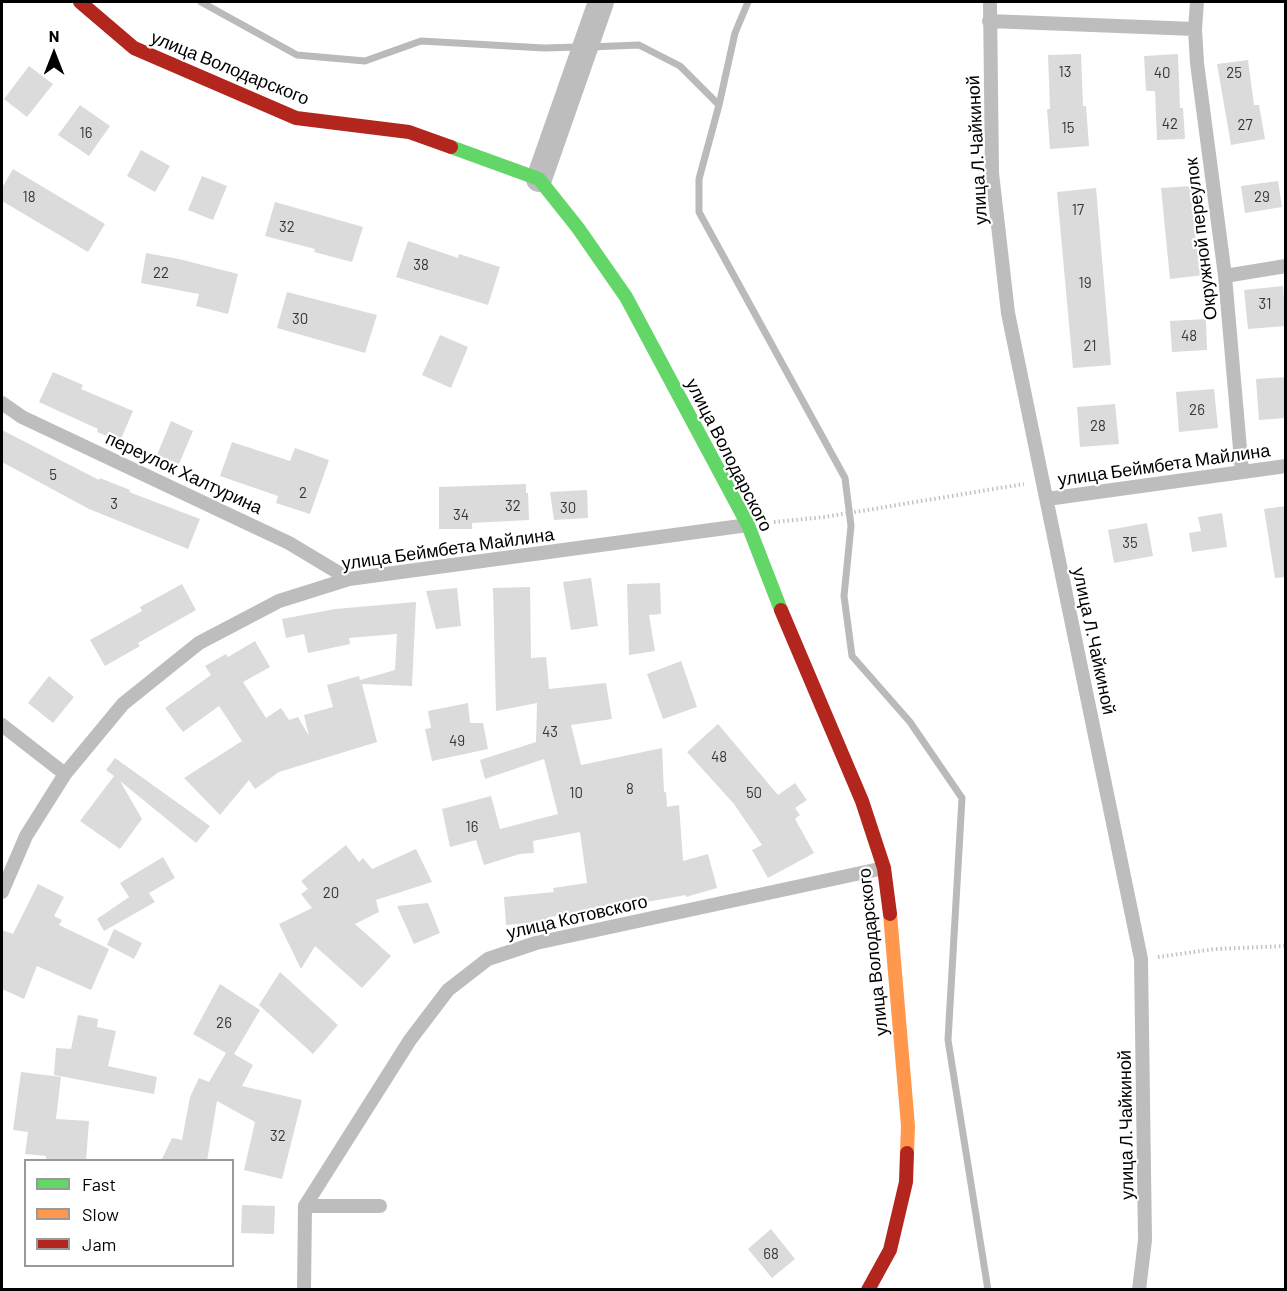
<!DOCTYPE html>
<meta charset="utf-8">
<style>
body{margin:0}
#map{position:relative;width:1287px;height:1291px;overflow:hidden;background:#fff;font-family:Barlow,sans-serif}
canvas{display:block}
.frame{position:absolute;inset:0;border:3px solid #000;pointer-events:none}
.legend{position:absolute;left:24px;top:1159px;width:210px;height:108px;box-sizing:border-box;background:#fff;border:2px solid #999;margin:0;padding:8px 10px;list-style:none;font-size:18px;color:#000}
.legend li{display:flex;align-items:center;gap:12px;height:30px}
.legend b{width:30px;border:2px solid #999}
.north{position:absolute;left:24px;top:24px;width:60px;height:60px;-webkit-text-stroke:4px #fff;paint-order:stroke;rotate:0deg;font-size:16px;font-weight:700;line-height:24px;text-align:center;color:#000}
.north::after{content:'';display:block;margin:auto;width:21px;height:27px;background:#000;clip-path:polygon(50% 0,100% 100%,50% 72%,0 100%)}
</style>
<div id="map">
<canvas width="1287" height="1291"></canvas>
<div class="frame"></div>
<ul class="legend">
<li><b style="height:8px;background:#63d668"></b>Fast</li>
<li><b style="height:8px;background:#ff974d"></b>Slow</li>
<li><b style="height:8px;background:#b3261e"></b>Jam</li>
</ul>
<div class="north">N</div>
</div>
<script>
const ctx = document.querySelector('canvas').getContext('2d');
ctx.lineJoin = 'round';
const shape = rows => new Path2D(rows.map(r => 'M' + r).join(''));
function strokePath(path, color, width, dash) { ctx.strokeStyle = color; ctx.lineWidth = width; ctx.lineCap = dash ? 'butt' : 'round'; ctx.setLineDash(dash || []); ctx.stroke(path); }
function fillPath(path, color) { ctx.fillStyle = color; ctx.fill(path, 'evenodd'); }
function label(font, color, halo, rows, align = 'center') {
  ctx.font = font + ' Barlow,sans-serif'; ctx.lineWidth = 4.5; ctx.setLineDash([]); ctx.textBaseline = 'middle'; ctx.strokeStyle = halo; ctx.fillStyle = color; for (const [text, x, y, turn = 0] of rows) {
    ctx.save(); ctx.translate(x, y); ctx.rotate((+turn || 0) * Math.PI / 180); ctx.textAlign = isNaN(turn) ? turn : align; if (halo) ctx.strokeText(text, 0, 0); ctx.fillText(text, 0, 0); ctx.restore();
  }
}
strokePath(shape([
 [201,2,297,55,365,61,421,41,544,48,579,47],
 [748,2,735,33,719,105,699,179,699,212,845,478,851,526,844,596,852,656,910,722,962,798,948,1040,988,1290],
 [590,47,639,45,680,66,719,105]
]), '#bababa', 7);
fillPath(shape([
 [1081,54,1083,106,1086,106,1089,146,1050,149,1047,109,1050,109,1048,55],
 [1178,54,1180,108,1183,108,1185,139,1157,140,1155,91,1146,91,1144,56],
 [1248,60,1254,105,1259,105,1265,139,1231,145,1217,64],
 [29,66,53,84,27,117,4,99],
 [80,105,110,126,89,156,58,135],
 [141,150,170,166,155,192,127,176],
 [13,169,105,224,88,252,2,201,2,188],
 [202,176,227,186,213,220,188,210],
 [1278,181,1282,207,1245,213,1241,186],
 [1192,186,1196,247,1200,247,1204,275,1170,279,1161,188],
 [1096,188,1111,365,1073,368,1057,192],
 [275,202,363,227,352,262,314,252,315,249,265,236],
 [408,241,458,258,459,254,500,267,488,305,396,277],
 [146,253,179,259,238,274,228,314,196,306,199,294,141,283],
 [1283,286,1286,326,1248,329,1244,290],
 [287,292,377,315,365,353,277,328],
 [1206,319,1207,350,1172,352,1170,321],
 [440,335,468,347,451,388,422,375],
 [53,372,83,385,81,389,133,411,120,441,97,432,98,429,39,402],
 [1286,377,1286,418,1259,420,1256,379],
 [1214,389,1218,428,1179,432,1176,392],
 [1115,404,1119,444,1080,447,1077,407],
 [171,421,193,431,179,464,157,455],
 [2,430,99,480,100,478,130,490,129,492,200,519,188,549,89,509,2,462],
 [232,442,290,461,295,448,329,460,310,514,276,503,278,496,220,476],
 [526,484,526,493,528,493,529,520,472,523,472,529,439,529,439,487],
 [587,490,588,518,554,520,550,492],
 [1286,506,1286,577,1275,578,1264,509],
 [1222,513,1227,547,1192,552,1189,533,1201,531,1198,517],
 [1147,523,1153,556,1114,563,1108,530],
 [591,578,598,626,571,630,563,582],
 [660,583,661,614,649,615,655,651,629,655,627,584],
 [182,584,196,610,138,643,140,646,105,666,90,640,142,611,140,607],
 [530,587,531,658,546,657,549,689,606,683,612,719,571,725,581,765,662,748,664,792,666,792,667,807,679,805,683,861,708,854,717,888,686,897,686,895,607,909,608,911,548,917,549,921,506,925,504,897,554,892,553,888,587,883,580,832,533,841,534,853,520,854,484,865,476,840,450,847,442,809,491,796,500,829,558,814,544,759,485,779,480,760,536,742,537,703,496,711,493,588],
 [457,588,461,626,436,629,426,591],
 [416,602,412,686,362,684,377,742,279,772,255,789,249,780,220,815,184,778,242,741,219,706,183,732,165,708,211,675,205,666,226,654,228,657,255,641,270,667,243,682,266,718,281,708,289,720,298,717,309,736,304,715,333,707,327,685,359,676,360,680,395,670,397,634,349,638,350,644,308,653,304,634,286,638,282,619,335,609],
 [681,661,697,707,663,719,647,674],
 [49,676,74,697,53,723,28,703],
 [468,703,470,723,483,723,488,749,432,761,425,729,431,728,428,711],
 [718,724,778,795,795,783,807,800,795,808,800,815,795,819,814,853,768,878,752,850,762,845,734,804,687,752],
 [115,758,210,826,196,843,120,781,142,819,120,849,80,821,114,776,106,770],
 [346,845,359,862,363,858,372,869,416,849,432,882,376,900,379,912,355,924,391,956,362,988,315,946,301,969,279,924,312,908,301,894,308,889,301,881],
 [163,857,175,878,149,893,155,902,104,931,97,919,129,897,120,883],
 [38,884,64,897,54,916,62,920,59,925,109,949,91,990,37,966,24,999,2,989,2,930,13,934],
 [428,903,440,933,414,944,397,906],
 [114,929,142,943,134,959,107,945],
 [280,972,338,1025,313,1054,259,1005],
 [220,984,260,1010,234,1054,253,1065,242,1086,302,1100,282,1179,244,1170,255,1122,217,1101,207,1161,161,1161,172,1138,182,1140,190,1097,199,1078,209,1082,226,1053,193,1034],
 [78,1015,98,1019,97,1027,116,1031,108,1066,157,1077,154,1094,54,1075,56,1048,71,1049],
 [21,1072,61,1077,56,1119,89,1121,86,1161,46,1161,46,1156,25,1154,28,1132,13,1130],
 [242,1205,275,1206,274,1234,241,1233],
 [771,1229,795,1259,772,1278,748,1249]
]), '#dbdbdb');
strokePath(shape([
 [774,522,825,517,1024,484],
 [1158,957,1215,949,1286,946]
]), '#c2c2c2', 4, [1.5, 3]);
strokePath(shape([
 [990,2,992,173,1008,313,1141,959,1145,1240,1139,1290],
 [1197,2,1195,29,1197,63,1225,276,1242,472],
 [989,21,1195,29],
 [1225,276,1286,266],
 [2,403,22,417,289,543,349,579],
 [1047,499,1286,466],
 [2,725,65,774],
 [2,892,26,836,65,774,123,704,199,643,279,601,349,579,748,525],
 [305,1206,380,1206],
 [304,1290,305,1206,410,1040,448,990,488,959,536,943,884,868]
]), '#bdbdbd', 14);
strokePath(shape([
 [539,179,601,2]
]), '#bdbdbd', 26);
strokePath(shape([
 [451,147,539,179,578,228,626,297,748,525,781,610]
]), '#63d668', 14);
strokePath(shape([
 [890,914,908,1126,907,1153]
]), '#ff974d', 14);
strokePath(shape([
 [80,2,134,48,296,118,409,132,451,147],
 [781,610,862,801,884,868,890,914],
 [868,1290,890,1250,906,1182,907,1153]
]), '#b3261e', 14);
label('15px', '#373737', null, [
 ["13",1065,72],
 ["40",1162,73],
 ["25",1234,73],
 ["42",1170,124],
 ["27",1245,125],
 ["15",1068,128],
 ["16",86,133],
 ["18",29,197],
 ["29",1262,197],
 ["17",1078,210],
 ["32",287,227],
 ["38",421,265],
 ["22",161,273],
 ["19",1085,283],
 ["31",1265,304],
 ["30",300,319],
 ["48",1189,336],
 ["21",1090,346],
 ["26",1197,410],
 ["28",1098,426],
 ["5",53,475],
 ["2",303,493],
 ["3",114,504],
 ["32",513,506],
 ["30",568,508],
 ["34",461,515],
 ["35",1130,543],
 ["43",550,732],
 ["49",457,741],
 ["48",719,757],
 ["8",630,789],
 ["10",576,793],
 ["50",754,793],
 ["16",472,827],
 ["20",331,893],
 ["26",224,1023],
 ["32",278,1136],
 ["68",771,1254]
]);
label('18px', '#000', '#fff', [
 ["улица Володарского",230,68,22],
 ["улица Л.Чайкиной",977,150,-93],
 ["Окружной переулок",1201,239,-97],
 ["улица Володарского",729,455,63],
 ["улица Беймбета Майлина",1164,465,-8],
 ["переулок Халтурина",184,473,25],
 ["улица Беймбета Майлина",448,549,-8],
 ["улица Л.Чайкиной",1094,641,78],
 ["улица Котовского",577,917,-13],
 ["улица Володарского",873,952,-96],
 ["улица Л.Чайкиной",1126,1125,-91]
]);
</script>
